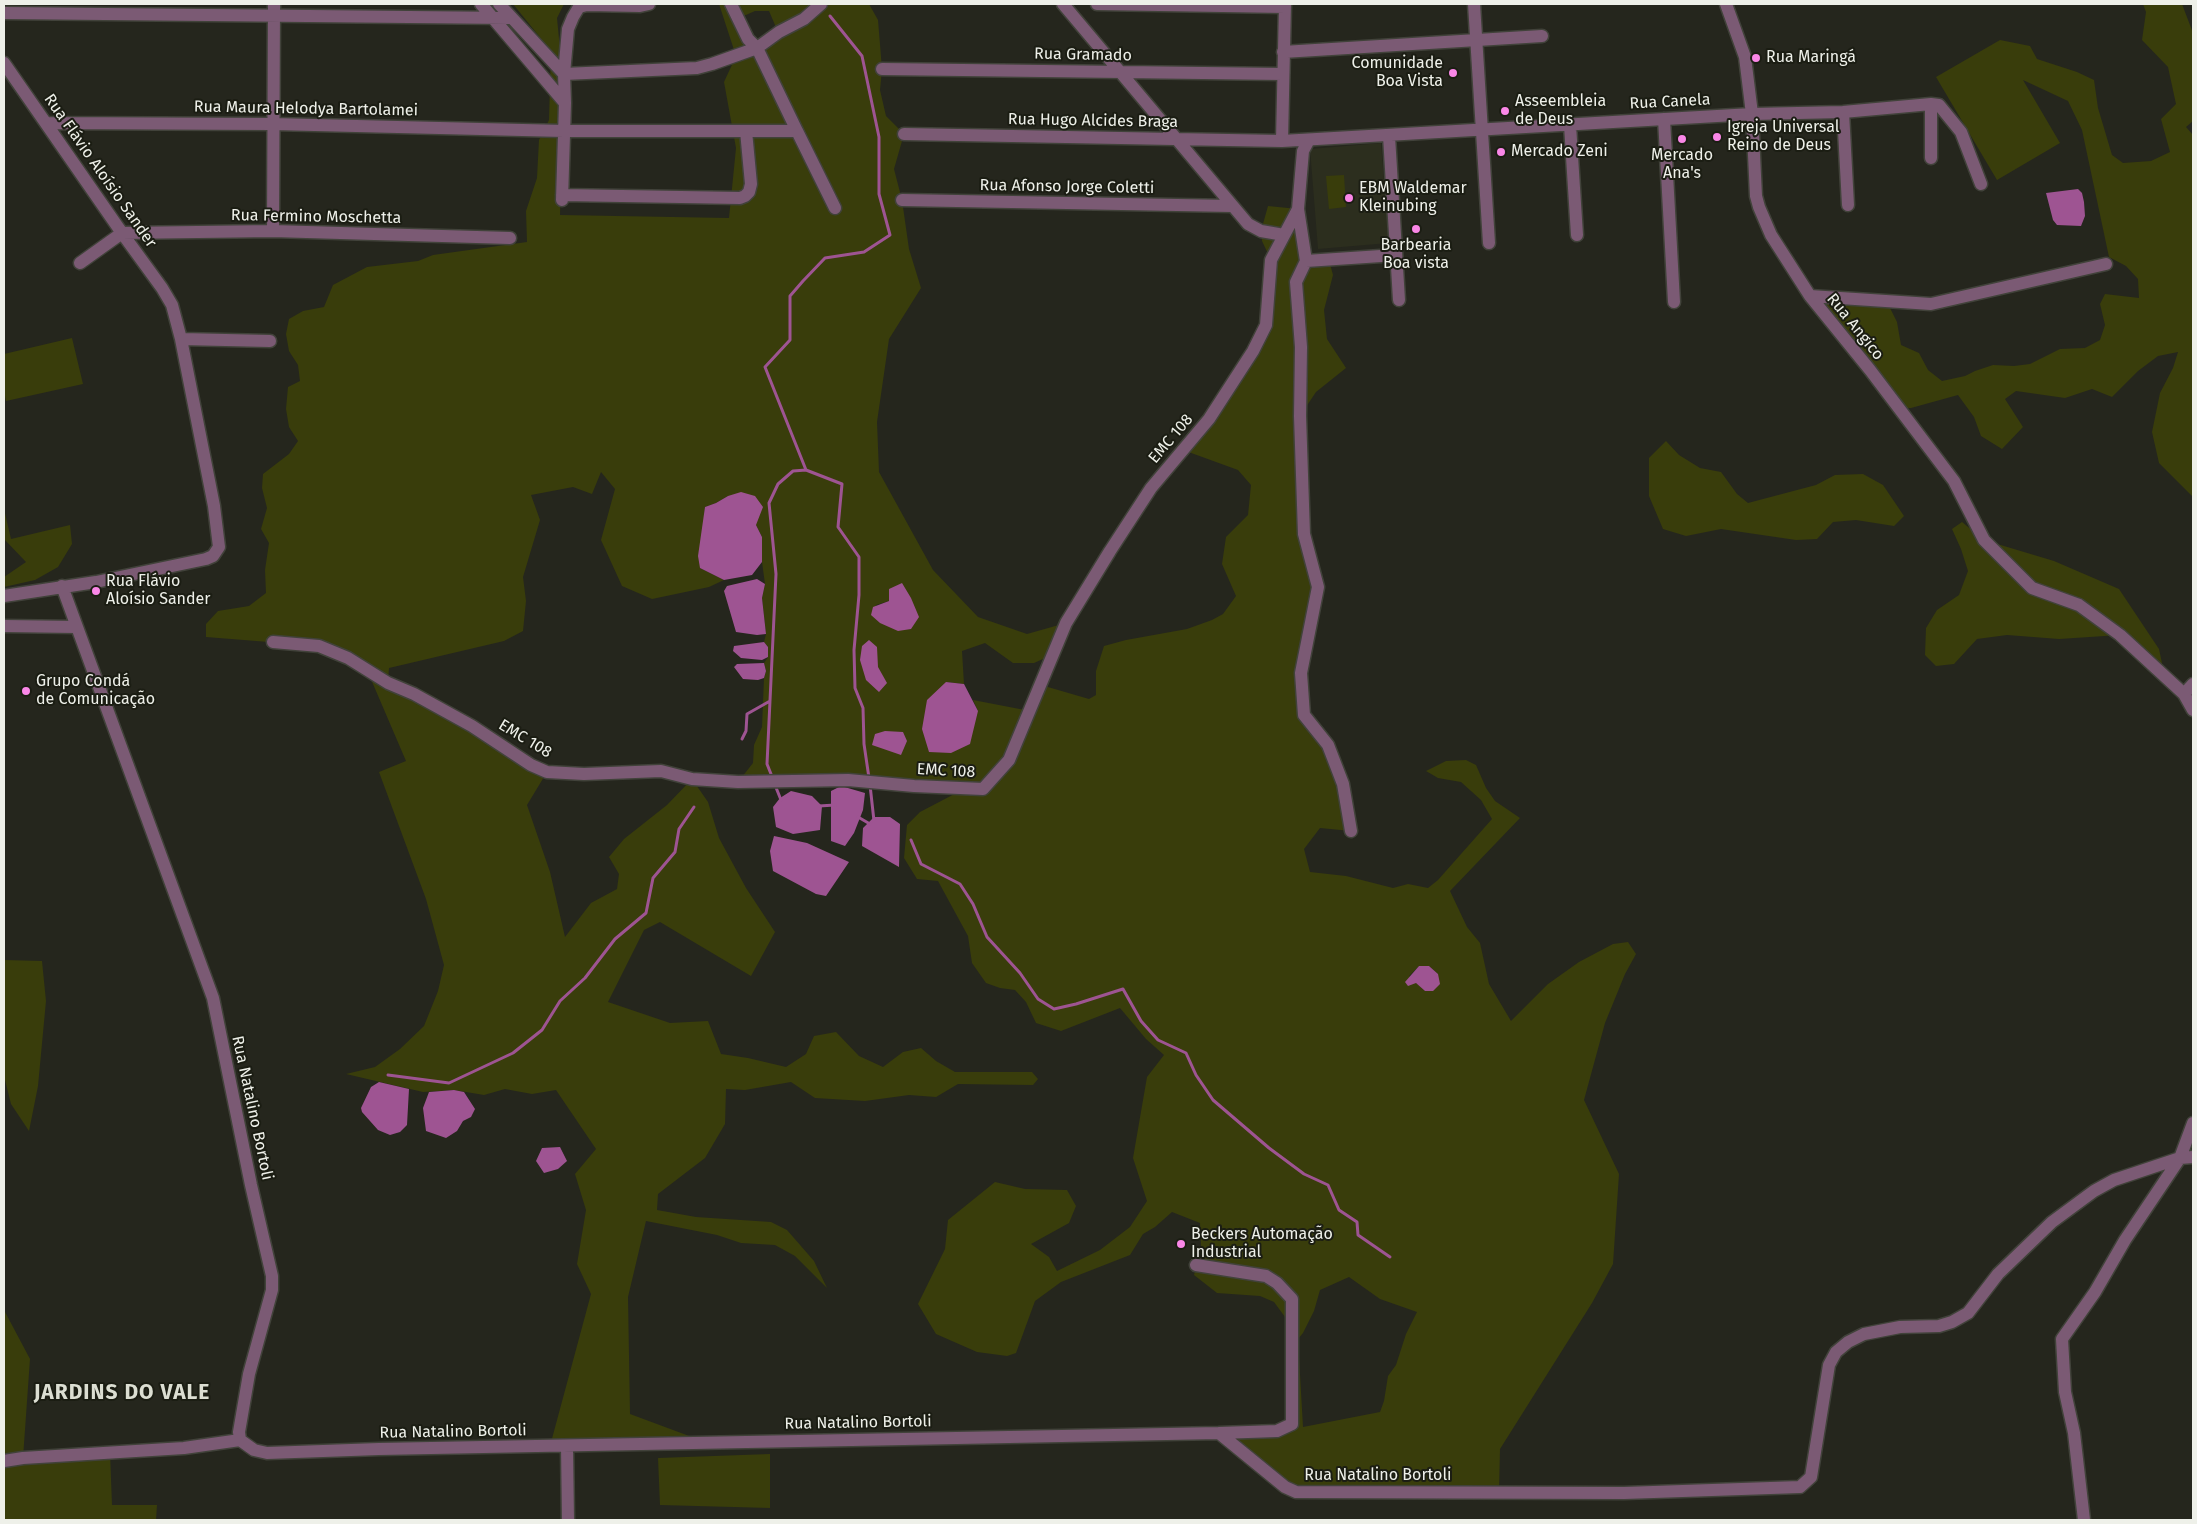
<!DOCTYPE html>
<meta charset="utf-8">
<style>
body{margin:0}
#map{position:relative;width:2197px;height:1524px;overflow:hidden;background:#25261d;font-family:"Fira Sans",sans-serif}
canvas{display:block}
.frame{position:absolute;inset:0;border:5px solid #eef0e9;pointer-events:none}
</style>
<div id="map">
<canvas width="2197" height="1524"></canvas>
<div class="frame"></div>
</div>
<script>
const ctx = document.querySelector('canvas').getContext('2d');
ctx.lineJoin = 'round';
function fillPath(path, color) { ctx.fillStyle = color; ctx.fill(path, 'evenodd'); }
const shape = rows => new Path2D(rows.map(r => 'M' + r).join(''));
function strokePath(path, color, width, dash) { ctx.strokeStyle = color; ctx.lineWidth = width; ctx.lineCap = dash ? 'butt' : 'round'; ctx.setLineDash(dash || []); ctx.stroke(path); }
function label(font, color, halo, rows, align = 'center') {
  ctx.font = font + ' "Fira Sans",sans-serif'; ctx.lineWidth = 4; ctx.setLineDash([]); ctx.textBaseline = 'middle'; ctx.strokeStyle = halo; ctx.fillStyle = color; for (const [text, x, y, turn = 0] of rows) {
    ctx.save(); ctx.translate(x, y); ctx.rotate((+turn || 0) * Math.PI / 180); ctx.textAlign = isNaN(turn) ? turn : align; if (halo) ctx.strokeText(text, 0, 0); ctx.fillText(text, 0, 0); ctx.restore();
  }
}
fillPath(shape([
 [1381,143,1389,243,1318,249,1310,149]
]), '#2c2e1e');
fillPath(shape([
 [513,4,564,4,557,18,564,90,560,215,729,218,736,148,724,82,736,56,719,4,869,4,878,20,882,69,880,90,886,116,904,134,894,169,902,200,909,249,921,288,889,339,877,422,879,472,933,570,978,617,1027,634,1066,623,1054,654,1034,663,1013,663,985,643,962,651,964,684,946,682,978,711,973,700,1030,711,1041,685,1089,699,1096,695,1096,671,1104,646,1126,640,1187,629,1212,620,1223,614,1236,596,1222,564,1226,537,1248,515,1251,485,1238,470,1183,450,1266,325,1271,260,1262,241,1261,231,1268,206,1298,209,1306,261,1329,260,1333,275,1324,310,1327,339,1346,368,1316,392,1300,416,1304,534,1318,587,1301,673,1304,715,1328,745,1351,831,1320,828,1304,849,1310,872,1346,876,1393,888,1408,884,1428,888,1438,880,1492,819,1481,800,1461,782,1438,778,1426,771,1446,761,1466,760,1476,765,1486,788,1495,801,1520,818,1450,891,1467,927,1480,943,1489,984,1511,1021,1548,984,1579,962,1613,944,1628,942,1636,954,1625,974,1605,1023,1584,1100,1619,1174,1613,1264,1592,1303,1500,1449,1499,1492,1296,1492,1219,1433,1292,1424,1286,1364,1285,1317,1274,1302,1260,1296,1217,1293,1194,1275,1201,1247,1200,1223,1172,1212,1155,1227,1143,1234,1130,1255,1061,1282,1035,1301,1016,1353,1007,1356,977,1352,936,1334,918,1304,945,1249,948,1220,995,1182,1025,1189,1067,1190,1076,1206,1069,1223,1031,1244,1049,1257,1057,1271,1100,1250,1130,1227,1147,1201,1133,1158,1147,1077,1164,1055,1146,1039,1120,1008,1061,1031,1036,1023,1026,1002,1015,990,1000,988,986,983,972,963,968,936,938,881,917,879,904,858,907,825,920,812,964,789,738,782,753,763,754,745,762,727,764,678,766,671,764,663,768,657,768,647,764,642,766,634,762,598,765,584,762,562,762,537,756,525,728,496,716,503,705,507,700,568,724,580,709,587,652,599,622,586,601,540,615,489,601,472,592,494,573,487,531,495,540,520,523,577,526,601,523,631,504,641,389,668,388,683,547,772,527,805,550,872,565,937,591,903,617,889,619,874,609,857,624,839,667,805,692,779,708,802,719,838,746,888,775,932,751,976,660,922,644,930,608,1002,670,1023,708,1021,721,1054,748,1058,786,1067,806,1054,814,1036,836,1032,859,1056,883,1067,903,1052,921,1048,936,1061,955,1072,1032,1072,1038,1079,1033,1085,958,1084,936,1097,909,1095,865,1101,815,1098,791,1082,745,1090,726,1089,725,1124,705,1158,658,1194,657,1210,696,1217,771,1222,787,1230,814,1261,827,1288,795,1256,775,1245,741,1243,717,1235,646,1221,628,1297,630,1414,708,1443,550,1446,591,1294,577,1264,586,1210,575,1174,596,1149,556,1090,532,1094,505,1089,484,1095,454,1090,423,1092,346,1074,375,1067,400,1049,424,1026,438,991,444,965,426,899,379,772,406,761,367,670,319,646,206,637,206,624,218,611,249,606,266,593,265,570,269,543,261,529,267,508,262,488,263,474,289,454,298,441,289,427,286,409,288,387,300,381,298,365,289,351,286,334,289,319,303,311,324,307,333,285,367,267,418,261,433,255,527,242,526,211,537,178,539,140,549,120,551,51],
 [755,11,769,11,778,32,749,51,739,18],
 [889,601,880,623,876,605],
 [1419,966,1429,966,1438,974,1425,991,1409,976],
 [1349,1277,1380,1299,1417,1312,1406,1334,1396,1365,1388,1376,1384,1401,1380,1412,1303,1427,1298,1339,1303,1333,1314,1311,1320,1290],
 [2143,4,2182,4,2193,33,2193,121,2186,127,2193,135,2193,497,2159,463,2152,432,2160,393,2173,368,2178,352,2158,356,2138,371,2112,397,2092,389,2065,398,2016,391,2005,399,2023,427,2002,449,1981,436,1974,417,1958,395,1911,408,1899,408,1810,296,1887,302,1897,322,1901,345,1919,353,1928,370,1942,381,1965,376,1975,371,1993,365,2014,366,2030,364,2060,349,2085,348,2100,340,2105,325,2100,304,2105,294,2139,298,2138,279,2126,266,2109,257,2082,130,2068,101,2023,80,2060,143,1997,180,1936,77,2000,40,2030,46,2037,59,2077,72,2094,80,2098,108,2112,155,2123,163,2151,161,2170,152,2161,119,2176,104,2168,67,2142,40,2146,12],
 [1344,175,1346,207,1329,209,1326,176],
 [72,338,83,384,6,401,4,392,4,354],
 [1666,441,1679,455,1700,468,1721,472,1737,494,1748,503,1816,485,1835,475,1863,474,1883,485,1904,516,1894,526,1856,520,1833,522,1817,539,1796,540,1721,529,1686,536,1663,529,1649,496,1649,458],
 [4,509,11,539,70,525,72,544,58,567,35,580,4,587,4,577,26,562,4,539],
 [1962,522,1984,540,2054,561,2119,589,2159,649,2165,677,2120,635,2059,639,2007,635,1977,639,1954,664,1936,666,1925,655,1926,628,1937,610,1959,595,1968,571,1961,549,1952,529],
 [4,960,42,961,46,1001,38,1086,29,1131,11,1104,4,1076],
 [4,1310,30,1359,23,1458,110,1452,112,1505,157,1505,156,1520,4,1520],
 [770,1454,770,1508,660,1505,658,1458]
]), '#393d0b');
fillPath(shape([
 [2078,189,2082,193,2084,202,2085,216,2081,226,2057,225,2053,220,2046,193],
 [741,492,755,496,763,507,756,525,762,537,762,562,752,575,724,580,700,568,698,556,705,507,716,503,728,496],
 [757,579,765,584,762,598,766,634,757,635,736,632,724,591,727,586],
 [902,583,911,598,919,617,911,629,898,631,880,623,871,615,873,607,889,601,889,589],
 [869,640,877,647,878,667,887,683,879,692,866,680,860,660,862,646],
 [764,642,768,647,768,657,762,660,741,658,733,651,734,646],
 [764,663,766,671,764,678,758,680,743,679,734,667,737,664],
 [946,682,964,684,978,711,970,744,951,753,929,752,922,729,927,700],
 [885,731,903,732,907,741,901,755,872,745,875,734],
 [841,786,865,793,863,810,854,833,845,846,831,841,831,791],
 [791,791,812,796,822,806,820,830,793,834,776,827,773,807,780,798],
 [874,817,890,817,900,824,899,867,862,846,863,828],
 [774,836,807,843,849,862,826,896,816,894,773,871,770,851],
 [1419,966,1429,966,1438,974,1440,984,1433,991,1425,991,1416,983,1408,986,1405,982],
 [379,1082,409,1089,407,1125,400,1132,390,1135,378,1130,362,1112,361,1108,371,1087],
 [454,1090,464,1092,475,1109,471,1117,463,1121,457,1131,446,1138,426,1131,423,1108,429,1092],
 [560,1147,567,1161,558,1169,544,1173,536,1161,542,1148]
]), '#9e5492');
strokePath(shape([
 [830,16,862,56,879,137,879,194,890,235,864,252,825,258,803,281,790,296,790,340,765,367,806,470,842,484,838,527,859,557,859,595,854,650,855,688,863,708,864,744,869,778],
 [742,739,746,731,747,714,770,701],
 [773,779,767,764,776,574,769,503,778,484,793,471,806,470],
 [775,785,781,800],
 [870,785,874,821],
 [819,806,835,805],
 [858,817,870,824],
 [911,840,921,864,960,884,973,904,987,937,1020,973,1038,999,1054,1009,1076,1004,1123,989,1141,1021,1158,1040,1186,1053,1196,1075,1213,1100,1269,1148,1304,1174,1328,1185,1339,1210,1357,1222,1358,1235,1390,1257],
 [388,1075,449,1083,513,1053,542,1030,560,1001,585,978,615,939,646,913,653,878,675,852,679,829,694,807]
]), '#9e5492', 3);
const minor = shape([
 [481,4,565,103],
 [499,4,564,74,697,68,712,64,757,48,779,32,804,19,821,4],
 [1063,4,1248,224,1261,231,1284,235],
 [1097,4,1285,7],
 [1474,4,1489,243],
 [1726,4,1745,57,1752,114,1756,196,1759,207,1771,235,1810,296,1870,370,1954,481,1984,540,2032,588,2079,605,2120,635,2184,694,2193,710],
 [4,13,510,18],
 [1283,52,1542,36],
 [4,63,122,233,162,288,172,305,181,339,214,506,219,547,213,556,206,559,96,582,4,596],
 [882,69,1283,74],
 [1931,104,1931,158],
 [1843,112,1848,205],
 [1664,119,1674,302],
 [46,123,273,124,564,131,797,131,757,48,748,39,731,4],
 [1570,125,1577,235],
 [797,131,835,208],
 [904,134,1282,141,1752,114,1843,112,1931,104,1939,105,1961,132,1981,184],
 [1389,136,1399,300],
 [1309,140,1303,151,1298,209,1306,261,1296,282,1301,347,1300,416,1304,534,1318,587,1301,673,1304,715,1328,745,1343,784,1351,831],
 [1282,141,1285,4],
 [562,195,740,198,745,196,749,192,751,184,746,131],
 [562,200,565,103,564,74,568,29,573,17,579,7,587,5,640,6,649,4],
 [902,200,1232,206],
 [273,231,274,4],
 [1306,261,1396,255],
 [80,263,122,233,273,231,510,238],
 [1810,296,1931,304,2106,264],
 [181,339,270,341],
 [62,586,213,998,251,1185,272,1276,272,1290,249,1374,239,1432,240,1440],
 [4,626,76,627],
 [273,642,319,646,348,658,388,683,414,694,472,726,531,765,547,772,584,774,661,771,692,779,738,782,848,780,914,786,983,789,1009,760,1066,623,1110,551,1151,488,1209,419,1253,351,1266,325,1271,260,1298,209],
 [2184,694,2193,684],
 [1196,1265,1266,1276,1277,1283,1292,1299,1292,1424,1277,1431,1219,1433],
 [240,1440,254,1450,267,1453,379,1449,1219,1433,1285,1487,1296,1492,1624,1493,1800,1487,1811,1477,1829,1365,1836,1352,1848,1342,1864,1334,1900,1327,1939,1326,1952,1322,1968,1313,1998,1274,2052,1222,2094,1191,2114,1180,2180,1158,2193,1157],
 [567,1446,568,1520],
 [4,1461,23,1458,184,1448,240,1440],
 [2084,1520,2074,1433,2065,1392,2062,1339,2095,1292,2125,1240,2180,1158,2193,1123]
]);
strokePath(minor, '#41423a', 15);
strokePath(minor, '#7b5a74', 12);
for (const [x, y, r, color] of [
 [1756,58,5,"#fa87e7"],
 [1453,73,5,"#fa87e7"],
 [1505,111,5,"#fa87e7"],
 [1717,137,5,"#fa87e7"],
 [1682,139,5,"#fa87e7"],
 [1501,152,5,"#fa87e7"],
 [1349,198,5,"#fa87e7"],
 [1416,229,5,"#fa87e7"],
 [96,591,5,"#fa87e7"],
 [26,691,5,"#fa87e7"],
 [1181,1244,5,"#fa87e7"]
]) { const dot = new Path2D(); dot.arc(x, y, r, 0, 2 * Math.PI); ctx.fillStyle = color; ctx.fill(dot); strokePath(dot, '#1b1d13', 2); }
label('16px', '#eef0e9', '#1b1d13', [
 ["Rua Gramado",1083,55,1],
 ["Rua Canela",1670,102,-3],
 ["Rua Maura Helodya Bartolamei",306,109,1],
 ["Rua Hugo Alcides Braga",1093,121,1],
 ["Rua Flávio Aloísio Sander",100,171,55],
 ["Rua Afonso Jorge Coletti",1067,187,1],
 ["Rua Fermino Moschetta",316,217,1],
 ["Rua Angico",1855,327,51],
 ["EMC 108",1171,439,-50],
 ["EMC 108",525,739,31],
 ["EMC 108",946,771,3],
 ["Rua Natalino Bortoli",252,1108,78],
 ["Rua Natalino Bortoli",858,1423,-1],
 ["Rua Natalino Bortoli",453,1432,-1],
 ["Rua Natalino Bortoli",1378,1476]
]);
label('16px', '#eef0e9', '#1b1d13', [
 ["Rua Maringá",1766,58],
 ["Comunidade",1443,64,"right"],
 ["Boa Vista",1443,82,"right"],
 ["Asseembleia",1515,102],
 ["de Deus",1515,120],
 ["Igreja Universal",1727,128],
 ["Reino de Deus",1727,146],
 ["Mercado Zeni",1511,152],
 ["Mercado",1682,156,"center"],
 ["Ana's",1682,174,"center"],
 ["EBM Waldemar",1359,189],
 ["Kleinubing",1359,207],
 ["Barbearia",1416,246,"center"],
 ["Boa vista",1416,264,"center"],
 ["Rua Flávio",106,582],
 ["Aloísio Sander",106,600],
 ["Grupo Condá",36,682],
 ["de Comunicação",36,700],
 ["Beckers Automação",1191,1235],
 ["Industrial",1191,1253]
], 'left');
ctx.letterSpacing = '1px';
label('bold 21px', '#dcded2', '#1b1d13', [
 ["JARDINS DO VALE",122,1393]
]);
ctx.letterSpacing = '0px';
</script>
